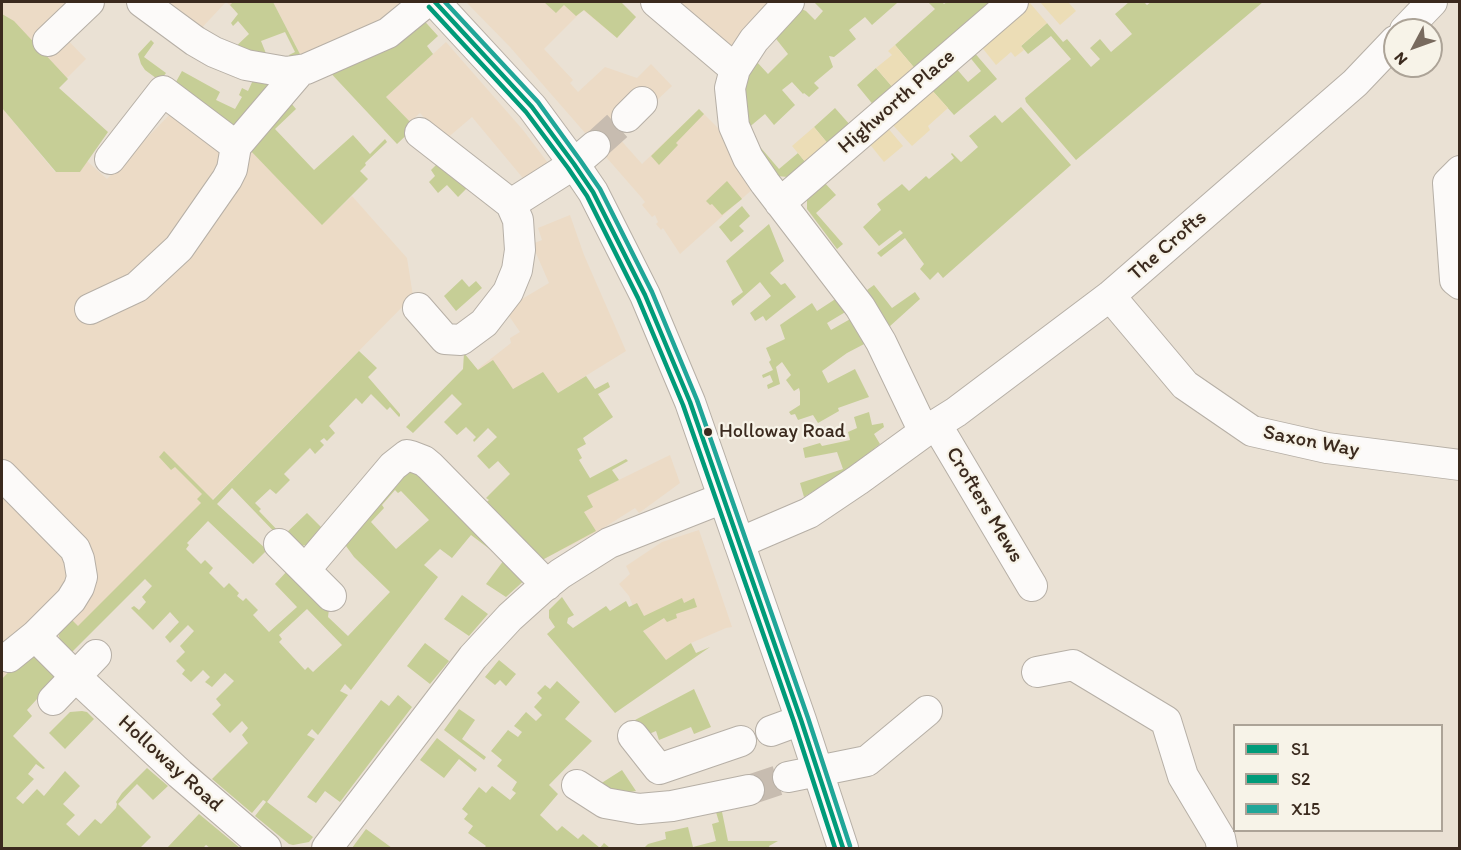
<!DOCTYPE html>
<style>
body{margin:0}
#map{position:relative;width:1461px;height:850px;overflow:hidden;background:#eae1d4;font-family:Itim,sans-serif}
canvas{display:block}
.frame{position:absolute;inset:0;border:3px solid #3b2a1e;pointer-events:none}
.legend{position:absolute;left:1233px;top:724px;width:210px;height:108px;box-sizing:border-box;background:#f7f3e8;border:2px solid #aca397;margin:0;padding:8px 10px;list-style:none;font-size:18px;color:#3b2a1e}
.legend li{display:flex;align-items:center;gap:12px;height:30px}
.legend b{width:30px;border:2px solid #aca397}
.north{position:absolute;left:1383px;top:18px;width:60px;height:60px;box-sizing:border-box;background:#f7f3e8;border:2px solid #aca397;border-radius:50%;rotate:229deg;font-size:16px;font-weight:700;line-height:24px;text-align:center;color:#3b2a1e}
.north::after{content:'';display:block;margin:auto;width:21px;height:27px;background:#786a5e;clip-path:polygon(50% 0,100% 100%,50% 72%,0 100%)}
</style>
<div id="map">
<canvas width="1461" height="850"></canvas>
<div class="frame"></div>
<ul class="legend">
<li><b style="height:8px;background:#009b79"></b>S1</li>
<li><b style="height:8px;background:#009b79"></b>S2</li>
<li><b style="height:8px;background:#20a698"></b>X15</li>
</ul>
<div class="north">N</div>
</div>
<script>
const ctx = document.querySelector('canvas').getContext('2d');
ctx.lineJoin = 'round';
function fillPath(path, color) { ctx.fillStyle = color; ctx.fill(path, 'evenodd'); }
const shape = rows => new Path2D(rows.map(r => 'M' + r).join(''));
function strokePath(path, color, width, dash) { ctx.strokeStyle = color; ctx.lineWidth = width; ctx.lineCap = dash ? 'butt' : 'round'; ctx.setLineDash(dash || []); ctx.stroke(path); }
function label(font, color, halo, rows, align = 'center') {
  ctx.font = font + ' Itim,sans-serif'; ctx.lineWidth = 4.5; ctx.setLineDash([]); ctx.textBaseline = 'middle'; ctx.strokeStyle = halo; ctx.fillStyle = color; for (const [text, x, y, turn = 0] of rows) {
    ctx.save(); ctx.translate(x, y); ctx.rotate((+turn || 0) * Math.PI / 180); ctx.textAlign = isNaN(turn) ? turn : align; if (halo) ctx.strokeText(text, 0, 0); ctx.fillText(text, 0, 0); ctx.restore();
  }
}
fillPath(shape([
 [2,2,84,2,56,28,86,59,24,121,2,96],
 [171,2,271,2,239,14,226,2,196,34,163,9],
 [273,2,410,2,413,6,302,58],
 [466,2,621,2,636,17,617,38,583,10,544,49,573,80,570,83,578,92,605,67,637,78,651,64,672,86,618,137,642,164,699,109,727,137,755,187,680,254,663,228,661,230,656,224,658,222,655,215,652,217,642,205,645,202,641,197,510,47],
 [667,2,779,2,730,55],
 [446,42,523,130,551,167,527,183,472,117,445,140,420,113,410,122,386,97],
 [2,108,55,172,80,172,87,161,107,179,176,108,247,147,322,224,352,196,407,258,413,296,213,499,150,573,71,650,57,677,2,735],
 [570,215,584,255,626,351,558,393,460,383,511,343,510,338,520,332,507,313,517,302,549,283,532,244,542,240,538,228],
 [670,455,680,483,639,513,635,508,597,532,544,559,586,496],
 [699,530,732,627,726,628,691,643,666,661,643,631,629,596,619,584,630,574,626,566,662,542]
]), '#ecdbc6');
fillPath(shape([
 [233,2,273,2,302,58,291,61,289,55,295,52,285,32,261,41,269,61,231,51,249,34,238,21,233,26,231,23,238,14,230,5],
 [544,2,621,2,636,17,617,38,584,10,576,16,564,5,556,13],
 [814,2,895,2,897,3,872,25,865,17,849,30,856,39,834,57,829,56,833,67,814,83,819,88,809,97,804,93,803,94,792,82,782,90,795,105,774,125,765,114,747,129,743,112,746,78,756,61,768,74,788,54,773,35,797,7,806,11,815,20,823,11],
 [928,2,942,2,944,4,947,2,996,2,917,71,895,45,935,9],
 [1129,2,1144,2,1147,5,1151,2,1263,2,1076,160,1026,102,1025,98,1071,59,1051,36,1028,54,1021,46,1047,23,1063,42,1067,39,1091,67,1100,59,1090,48,1100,39,1111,52,1132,34,1115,14],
 [2,14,14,21,68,79,59,88,108,132,80,172,56,172,2,108],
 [419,15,438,36,427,46,433,54,386,97,415,127,397,144,325,67],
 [151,40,154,43,144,57,166,73,160,81,145,70,141,64,138,54],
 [973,51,997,79,954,115,930,88,955,67,968,82,981,71,968,55],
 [876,68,895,90,875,107,857,85],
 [182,71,220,92,216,100,235,109,242,97,239,95,242,88,248,91,254,78,266,77,274,88,229,130,172,89],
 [286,97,296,109,275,129,314,170,353,135,370,154,385,139,387,142,365,163,366,165,360,171,368,179,322,225,247,147],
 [1021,107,1071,165,943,278,938,272,930,280,920,269,924,264,905,238,881,257,877,253,903,233,900,230,879,246,863,227,881,210,877,204,902,184,909,191,926,176,929,179,954,158,951,154,952,153,961,162,978,147,969,136,995,115,1002,123],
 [835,108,851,126,829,145,814,127],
 [699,109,704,114,676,143,678,145,659,165,651,156],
 [755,141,779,169,798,153,807,164,788,177,776,176],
 [440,161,471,184,458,197,447,185,438,193,429,182,435,176,431,170],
 [727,181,742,199,722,215,712,204,710,205,706,201],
 [823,181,836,195,816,213,843,244,837,249,807,209,807,198],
 [742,206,750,216,739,226,744,231,731,242,719,227],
 [769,224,784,261,770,273,781,285,785,283,796,297,766,321,763,316,755,321,750,313,771,296,760,282,733,306,731,301,743,292,726,261],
 [462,279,469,287,476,281,482,288,456,311,444,296],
 [874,285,892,308,915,292,920,299,889,327,867,290],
 [837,298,847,311,827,323,831,330,852,318,868,342,847,353,822,371,828,383,855,369,869,397,838,408,839,411,818,423,813,415,798,420,795,414,791,415,789,412,800,405,800,392,799,388,794,391,786,380,791,375,782,362,776,367,780,384,768,389,767,385,773,382,770,375,763,378,762,375,773,370,769,362,771,360,766,348,785,339,780,325,812,303,817,311],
 [359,351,377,368,368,377,400,414,400,416,399,417,390,407,387,410,371,394,362,404,356,398,329,426,335,433,327,441,324,438,320,441,324,445,315,454,310,448,284,474,290,480,276,494,270,489,255,503,261,509,259,511,283,536,307,513,324,530,306,545,297,547,284,542,232,488,217,504,267,550,253,564,208,521,187,543,189,545,186,549,201,564,205,560,213,568,209,573,224,588,229,583,239,593,237,596,243,601,246,598,258,610,253,615,269,632,297,607,275,584,289,569,329,609,328,617,348,636,390,592,354,557,346,546,346,543,405,473,413,471,417,472,528,577,506,597,486,584,504,560,471,535,452,558,440,549,424,565,438,577,351,690,345,684,340,691,348,695,318,735,312,729,307,735,315,739,267,802,313,837,309,842,293,845,289,844,255,816,266,802,265,801,263,800,252,813,212,779,248,743,242,735,248,728,242,721,230,733,212,714,221,705,216,699,234,681,225,673,212,687,205,682,210,677,203,670,191,682,182,674,185,670,176,661,185,652,180,646,194,631,188,625,170,643,165,637,179,622,170,612,153,630,131,608,134,606,139,610,146,602,142,597,152,586,145,579,69,655,62,647,59,636,60,628,70,618,78,626,201,503,197,499,202,494,175,467,171,470,159,457,164,451,213,500],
 [395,490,398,493,401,491,429,520,396,549,371,522,384,508,382,505],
 [307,609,342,645,313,672,308,667,305,670,279,642,282,639,279,635],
 [464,353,478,370,493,360,513,389,543,372,558,393,586,376,595,389,608,382,610,387,598,394,613,417,583,438,586,444,577,449,582,458,579,460,590,478,626,459,628,461,612,470,619,480,587,496,593,507,584,512,596,531,544,559,539,560,483,505,489,500,486,498,510,474,498,461,489,469,477,456,497,437,488,428,474,442,473,440,476,437,466,427,457,435,444,422,462,404,452,394,413,433,406,427,463,369],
 [869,412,872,425,883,423,884,427,874,434,880,444,846,471,804,497,800,483,843,469,837,452,805,458,803,448,820,443,822,446,850,440,848,432,857,428,854,417],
 [462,595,488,614,469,636,444,619],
 [562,597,574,615,568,618,567,623,573,628,606,606,610,611,626,601,629,607,637,603,644,616,682,598,684,603,694,598,697,607,676,614,677,618,667,622,664,618,643,631,666,660,691,643,696,653,710,647,615,713,547,634,555,627,549,618,549,610],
 [425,643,449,661,430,684,407,666],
 [31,656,36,657,57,677,27,710,32,716,13,736,45,768,43,769,36,764,28,774,34,779,16,798,23,804,37,789,44,796,65,771,80,786,63,804,75,815,66,824,79,836,95,819,101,824,116,808,117,804,116,802,122,793,147,768,168,786,153,800,137,784,118,804,151,837,140,848,2,848,2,679,19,661],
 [499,660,516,674,506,686,500,680,495,685,485,677],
 [557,681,580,702,565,719,592,741,549,785,558,794,540,815,557,831,562,826,578,839,583,834,600,848,604,843,610,848,484,848,486,846,468,833,473,826,464,819,468,814,462,809,479,787,486,793,492,786,510,800,516,793,512,790,517,782,497,766,502,760,491,751,508,730,518,737,522,732,514,726,526,712,536,721,542,715,534,707,542,698,537,693,545,685,550,689],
 [694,689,711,727,694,734,691,727,659,740,656,731,642,737,635,720],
 [398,695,412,707,340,802,325,791,316,803,307,797,381,700,389,706],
 [459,709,475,720,462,739,486,757,484,760,444,730],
 [82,711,87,712,94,719,65,749,49,733,70,712],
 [437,738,477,769,475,772,459,759,444,778,420,760],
 [622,770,636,791,607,796,600,784],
 [721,807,728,841,778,841,769,846,770,848,644,848,648,844,666,839,665,832,688,827,693,847,716,841,712,824,719,822,715,809],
 [199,814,240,848,210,848,206,845,203,848,167,848],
 [366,829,392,848,352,848]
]), '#c6ce96');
fillPath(shape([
 [1040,2,1068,2,1076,11,1060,25],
 [1030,3,1047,23,1021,46,1024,50,1015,57,1011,52,996,65,980,45],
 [895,45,917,71,895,90,876,68,892,55,888,51],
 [930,88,948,108,928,126,930,130,912,146,891,123],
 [814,127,829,145,807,164,792,146],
 [887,127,903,146,884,162,868,142]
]), '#ecddb6');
strokePath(shape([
 [595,146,627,117],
 [749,790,788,777]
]), '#c7bcb0', 30, [30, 15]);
const minor = shape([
 [142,2,195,41,214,52,246,65,286,72,306,69,388,33,426,2],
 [435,2,532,107,574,164,593,192,645,295,690,402,801,720,843,848],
 [656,2,735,69],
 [789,2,754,40,735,69,730,88,734,126,748,158,765,183,860,307,881,342,924,432],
 [1405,30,1432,2],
 [48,41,89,2],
 [627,117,642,102],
 [110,159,163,91,236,146,300,71],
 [1460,171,1448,183,1455,280,1460,284],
 [780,203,1013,2],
 [511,204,574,164,595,146],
 [1110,296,1185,385,1252,431,1327,448,1460,465],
 [418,308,445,339,461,340,484,323,508,292,517,270,520,250,518,220,511,204,420,133],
 [90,309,137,287,179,248,227,179,232,169,236,146],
 [936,424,1032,586],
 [2,475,75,549,79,559,82,577,79,587,71,600,35,636,9,657],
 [739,543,809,513,858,480,924,432,956,412,1110,296,1355,83,1395,41],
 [279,544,331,596],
 [305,570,393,466,407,455,411,456,424,461,430,466,547,585],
 [35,636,76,677,180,774,266,848],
 [1037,672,1073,665,1166,721,1183,776,1220,838,1222,848],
 [53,700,96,655],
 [771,731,801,720],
 [633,736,659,769,741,741],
 [788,777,867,761,927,711],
 [577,785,605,803,639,809,672,806,749,790],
 [327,848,473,657,510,617,540,590,560,574,609,543,723,498]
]);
strokePath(minor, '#b6afa6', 32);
strokePath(minor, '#fcfaf9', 30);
strokePath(shape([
 [435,2,532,107,574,164,593,192,645,295,690,402,801,720,843,848]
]), '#009b79', 4.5);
strokePath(shape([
 [429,7,526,112,568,168,587,196,638,298,683,405,794,722,835,848]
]), '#009b79', 4.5);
strokePath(shape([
 [445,2,538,102,580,160,600,189,652,292,697,400,808,718,850,846]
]), '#20a698', 4.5);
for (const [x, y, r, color] of [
 [708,432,5,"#3b2a1e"]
]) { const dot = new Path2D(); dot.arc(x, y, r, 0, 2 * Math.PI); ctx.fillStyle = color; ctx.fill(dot); strokePath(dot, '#f7f3e8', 2); }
label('20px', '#3b2a1e', '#f7f3e8', [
 ["Holloway Road",719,432]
], 'left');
label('21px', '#3b2a1e', '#f7f3e8', [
 ["Highworth Place",897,102,-41],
 ["The Crofts",1168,246,-41],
 ["Saxon Way",1311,442,11],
 ["Crofters Mews",984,505,59],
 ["Holloway Road",170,764,42]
]);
</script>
